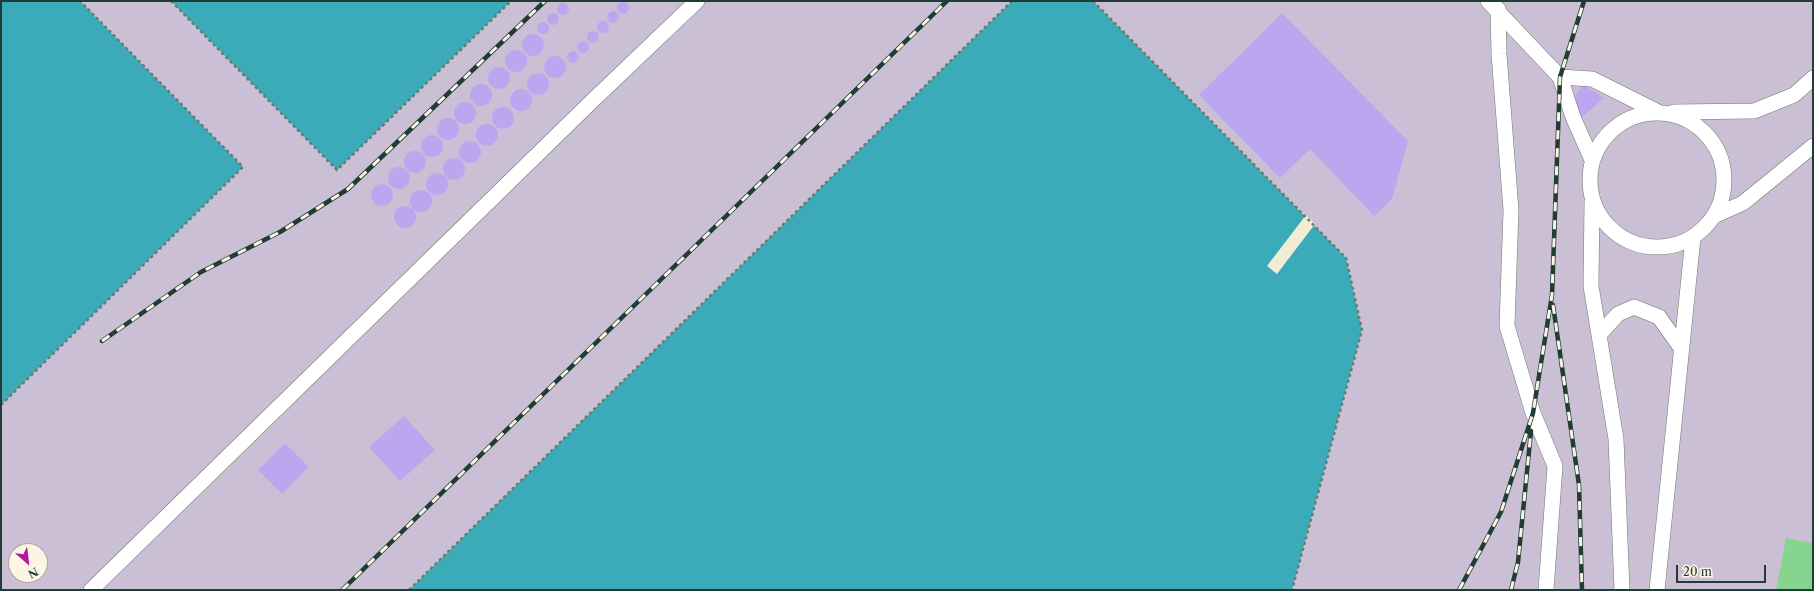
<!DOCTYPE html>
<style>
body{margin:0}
#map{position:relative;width:1814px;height:591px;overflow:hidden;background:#f3ecd4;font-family:"Libre Caslon Text",serif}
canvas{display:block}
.frame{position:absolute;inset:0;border:2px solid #1f3d34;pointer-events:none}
.north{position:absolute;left:8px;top:543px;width:40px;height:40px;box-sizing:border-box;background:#fcf5e5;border:1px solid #a4ab9e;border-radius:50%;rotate:152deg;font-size:11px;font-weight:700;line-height:16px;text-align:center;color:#1f3d34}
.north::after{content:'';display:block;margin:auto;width:14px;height:18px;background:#b5179e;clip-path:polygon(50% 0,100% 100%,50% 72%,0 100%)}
.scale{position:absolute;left:1676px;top:565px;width:90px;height:18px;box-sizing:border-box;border:2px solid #1f3d34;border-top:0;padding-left:5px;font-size:12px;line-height:14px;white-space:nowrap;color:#1f3d34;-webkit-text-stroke:3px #fcf5e5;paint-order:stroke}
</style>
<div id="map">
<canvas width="1814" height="591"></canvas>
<div class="frame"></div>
<div class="north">N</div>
<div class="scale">20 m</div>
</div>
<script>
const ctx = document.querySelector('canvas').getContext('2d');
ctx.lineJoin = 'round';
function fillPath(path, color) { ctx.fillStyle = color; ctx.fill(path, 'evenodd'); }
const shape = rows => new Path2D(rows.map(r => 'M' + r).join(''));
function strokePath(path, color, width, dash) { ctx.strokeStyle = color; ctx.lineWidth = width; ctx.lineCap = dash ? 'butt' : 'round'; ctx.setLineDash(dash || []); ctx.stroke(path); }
fillPath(shape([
 [80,1,171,1,337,170,511,1,1012,1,409,590,1,590,1,405,243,167],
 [16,551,40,551,40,575,16,575],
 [1093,1,1813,1,1813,590,1292,590,1362,330,1346,258]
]), '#cbbfd5');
fillPath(shape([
 [1786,538,1813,543,1813,590,1776,590]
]), '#87d390');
fillPath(shape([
 [1,1,80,1,243,167,1,405],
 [171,1,511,1,337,170],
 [1012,1,1093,1,1346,258,1362,330,1292,590,409,590]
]), '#3cabb9');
fillPath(shape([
 [1306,215,1315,224,1277,274,1267,266]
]), '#f3ecd4');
fillPath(shape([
 '617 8a6 6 0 1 1 12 0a6 6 0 1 1-12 0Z',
 '557 9a6 6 0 1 1 12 0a6 6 0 1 1-12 0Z',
 '607 17a6 6 0 1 1 12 0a6 6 0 1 1-12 0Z',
 '547 19a6 6 0 1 1 12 0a6 6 0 1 1-12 0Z',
 [1282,13,1408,141,1392,199,1374,216,1310,149,1280,178,1199,95],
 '597 27a6 6 0 1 1 12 0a6 6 0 1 1-12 0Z',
 '537 28a6 6 0 1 1 12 0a6 6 0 1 1-12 0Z',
 '587 37a6 6 0 1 1 12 0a6 6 0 1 1-12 0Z',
 '522 45a11 11 0 1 1 22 0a11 11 0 1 1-22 0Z',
 '577 47a6 6 0 1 1 12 0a6 6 0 1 1-12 0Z',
 '505 61a11 11 0 1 1 22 0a11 11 0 1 1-22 0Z',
 '567 57a6 6 0 1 1 12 0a6 6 0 1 1-12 0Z',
 '544 67a11 11 0 1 1 22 0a11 11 0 1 1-22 0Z',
 '488 78a11 11 0 1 1 22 0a11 11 0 1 1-22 0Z',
 '527 84a11 11 0 1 1 22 0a11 11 0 1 1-22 0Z',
 '470 95a11 11 0 1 1 22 0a11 11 0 1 1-22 0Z',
 [1584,85,1604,98,1581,118,1570,101],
 '510 100a11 11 0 1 1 22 0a11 11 0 1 1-22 0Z',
 '454 113a11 11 0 1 1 22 0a11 11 0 1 1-22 0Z',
 '492 118a11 11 0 1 1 22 0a11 11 0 1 1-22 0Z',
 '437 129a11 11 0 1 1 22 0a11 11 0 1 1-22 0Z',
 '476 135a11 11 0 1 1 22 0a11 11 0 1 1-22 0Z',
 '421 146a11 11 0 1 1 22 0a11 11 0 1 1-22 0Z',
 '459 152a11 11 0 1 1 22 0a11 11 0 1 1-22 0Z',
 '404 162a11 11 0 1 1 22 0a11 11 0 1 1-22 0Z',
 '443 169a11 11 0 1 1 22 0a11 11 0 1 1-22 0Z',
 '388 178a11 11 0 1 1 22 0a11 11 0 1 1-22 0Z',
 '426 184a11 11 0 1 1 22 0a11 11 0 1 1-22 0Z',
 '371 195a11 11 0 1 1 22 0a11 11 0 1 1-22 0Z',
 '410 201a11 11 0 1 1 22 0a11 11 0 1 1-22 0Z',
 '394 217a11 11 0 1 1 22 0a11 11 0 1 1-22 0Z',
 [404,416,435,450,400,481,369,447],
 [285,443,309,467,282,494,258,470]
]), '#bba7ef');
const lane = shape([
 [1488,1,1560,77,1573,117,1592,160],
 [1498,9,1499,54,1511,210,1507,326,1533,413,1555,466,1546,590],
 [1560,77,1592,79,1660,113],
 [1674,112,1754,111,1794,95,1813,78],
 '1590 180a67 67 0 1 1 134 0a67 67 0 1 1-134 0Z',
 [1592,201,1591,286,1616,439,1622,590],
 [1716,215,1743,203,1813,146],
 [1599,335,1618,314,1634,307,1659,317,1681,348],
 [91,590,590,103,697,1],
 [1657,590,1693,238]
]);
strokePath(lane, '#697a6c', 16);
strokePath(shape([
 [171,1,337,170,511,1],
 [1093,1,1346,258,1362,330,1292,590],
 [1,405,243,167,80,1],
 [409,590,1012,1]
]), '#697a6c', 2.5, [3, 3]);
strokePath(lane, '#fff', 15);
const rail = shape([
 [1553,305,1579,485,1582,590],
 [102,341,201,272,280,232,348,189,545,1],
 [342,590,947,1],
 [1459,590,1501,512,1533,413,1552,295,1560,77,1584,1],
 [1511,590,1518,562,1531,431]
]);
strokePath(rail, '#1f3d34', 4.5);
strokePath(rail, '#fcf5e5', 3, [9]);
</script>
